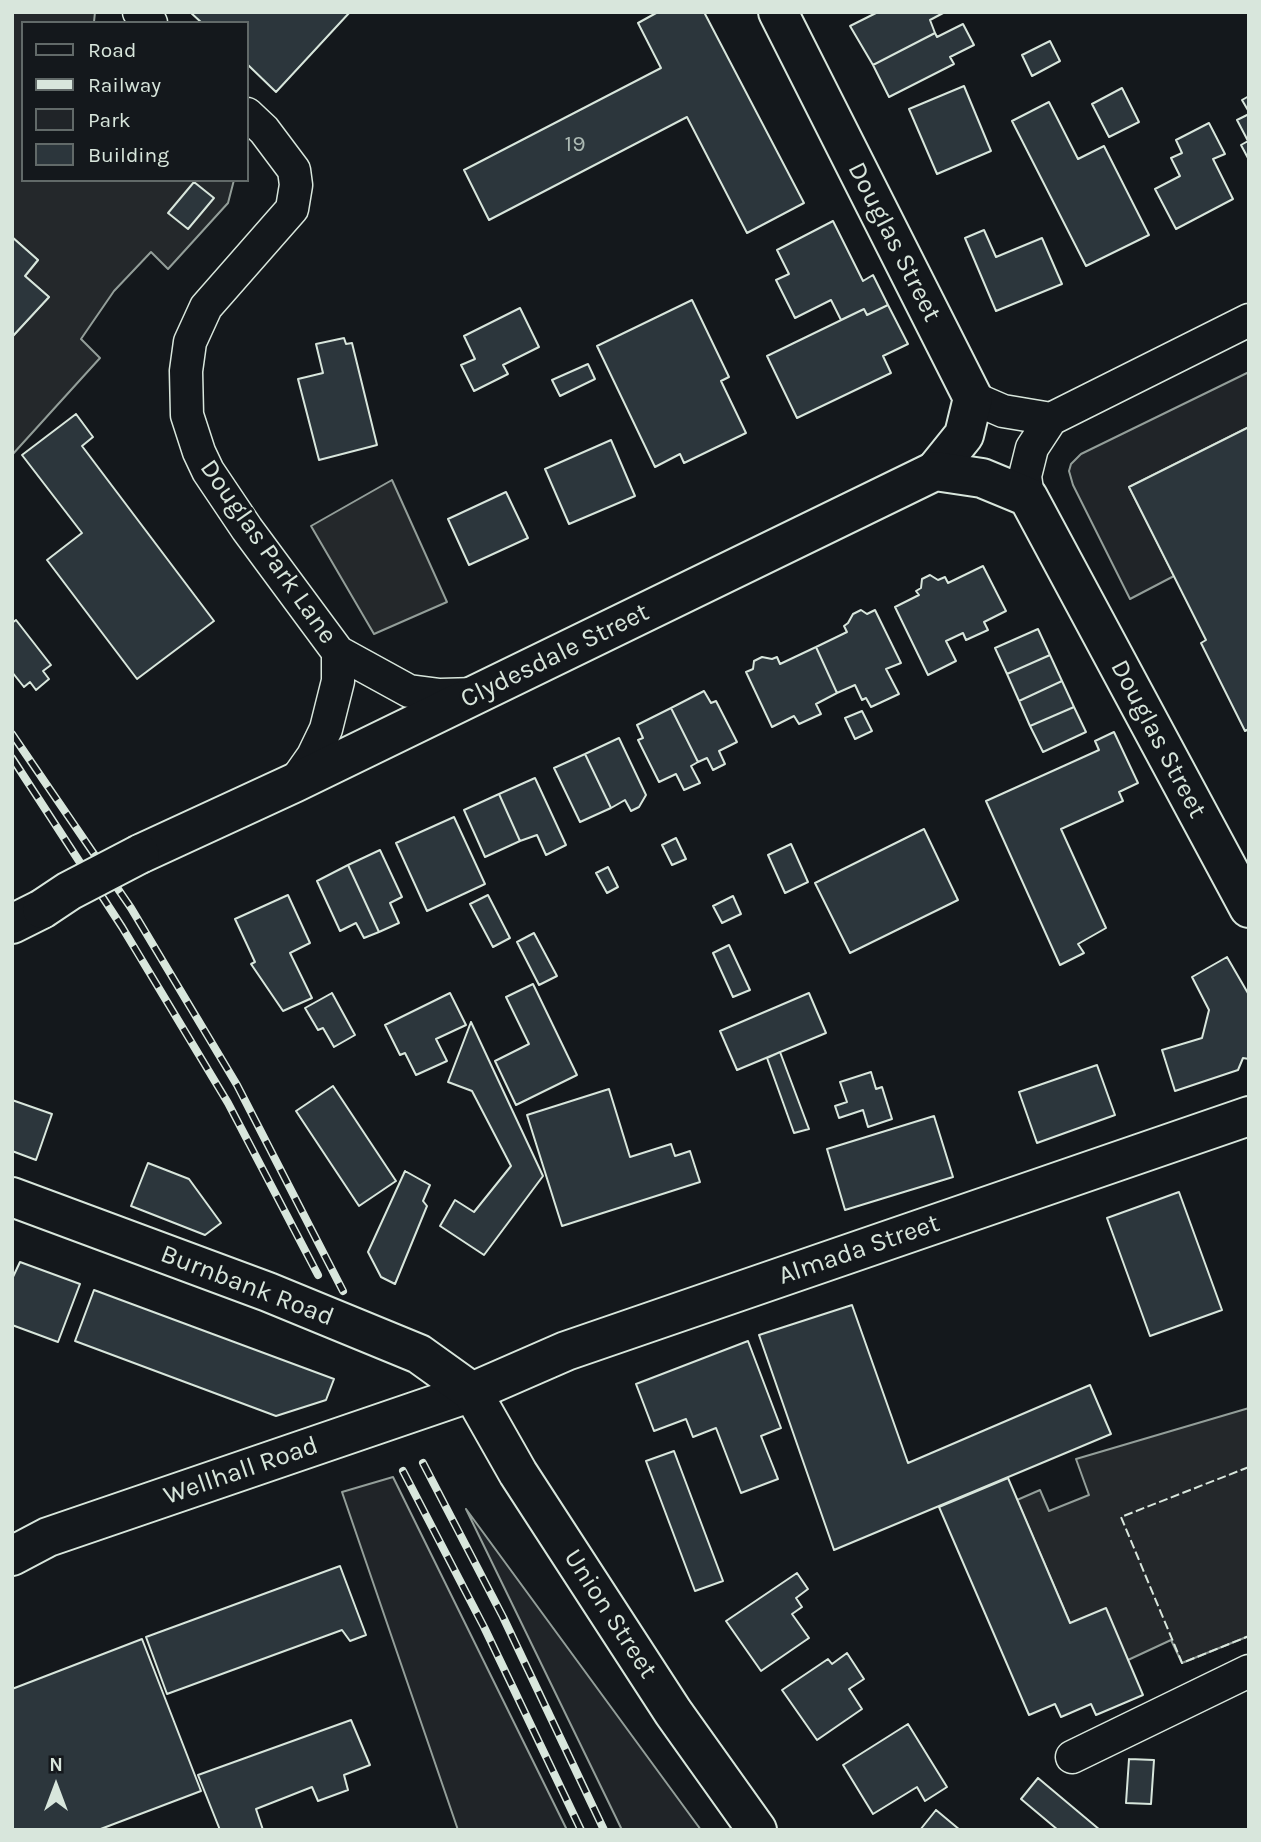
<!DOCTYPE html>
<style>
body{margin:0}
#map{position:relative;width:1261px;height:1842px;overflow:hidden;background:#14181c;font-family:Karla,sans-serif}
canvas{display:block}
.frame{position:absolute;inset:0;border:14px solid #d8e6dc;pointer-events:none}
.legend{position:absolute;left:21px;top:21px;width:228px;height:161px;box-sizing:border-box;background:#14181c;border:2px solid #626a69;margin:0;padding:9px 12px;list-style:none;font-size:21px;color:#d8e6dc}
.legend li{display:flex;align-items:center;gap:14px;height:35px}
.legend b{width:35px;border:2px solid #626a69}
.north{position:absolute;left:21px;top:1751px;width:70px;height:70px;-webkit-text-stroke:5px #14181c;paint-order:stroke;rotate:0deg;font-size:19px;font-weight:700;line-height:28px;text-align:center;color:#d8e6dc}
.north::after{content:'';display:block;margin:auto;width:24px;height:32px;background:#d8e6dc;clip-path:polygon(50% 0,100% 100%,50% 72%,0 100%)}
</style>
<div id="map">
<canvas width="1261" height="1842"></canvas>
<div class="frame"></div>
<ul class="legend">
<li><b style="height:9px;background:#14181c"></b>Road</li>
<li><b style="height:9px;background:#d8e6dc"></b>Railway</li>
<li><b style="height:19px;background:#202428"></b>Park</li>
<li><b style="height:19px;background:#2c363c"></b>Building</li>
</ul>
<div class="north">N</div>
</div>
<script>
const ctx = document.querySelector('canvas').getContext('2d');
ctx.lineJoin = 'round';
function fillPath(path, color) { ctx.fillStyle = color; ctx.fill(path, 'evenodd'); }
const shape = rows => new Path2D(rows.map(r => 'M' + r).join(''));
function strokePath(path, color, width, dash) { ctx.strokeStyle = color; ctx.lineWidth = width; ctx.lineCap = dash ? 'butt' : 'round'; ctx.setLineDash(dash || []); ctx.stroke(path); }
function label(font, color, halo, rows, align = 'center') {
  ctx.font = font + ' Karla,sans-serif'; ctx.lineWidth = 5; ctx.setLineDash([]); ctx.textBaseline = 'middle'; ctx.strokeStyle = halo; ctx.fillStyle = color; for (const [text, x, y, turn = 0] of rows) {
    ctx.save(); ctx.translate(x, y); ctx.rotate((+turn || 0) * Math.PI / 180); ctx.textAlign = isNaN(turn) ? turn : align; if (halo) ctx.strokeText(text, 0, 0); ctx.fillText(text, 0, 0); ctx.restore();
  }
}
const green = shape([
 [1249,372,1249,427,1129,487,1174,576,1130,599,1073,485,1069,471,1071,464,1081,454,1249,372],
 [393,1477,567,1830,458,1830,342,1492,393,1477],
 [466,1509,701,1830,622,1830,466,1509]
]);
fillPath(green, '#202428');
strokePath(green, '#939e99', 2);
const parking = shape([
 [12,12,95,12,94,22,97,23,23,23,23,180,234,180,228,203,168,269,151,252,114,291,81,339,100,358,12,455,12,337,49,297,25,276,38,260,12,237,12,12],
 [392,480,447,602,374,634,311,526,392,480],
 [1249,1408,1249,1636,1182,1663,1171,1640,1128,1660,1070,1623,1017,1500,1040,1490,1049,1511,1089,1495,1076,1459,1249,1408]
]);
fillPath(parking, '#24282b');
strokePath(parking, '#939e99', 2);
const building = shape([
 [190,12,350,12,276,92,247,64,247,23,202,23,190,12],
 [658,12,704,12,804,203,747,233,687,117,489,220,464,170,661,68,638,23,658,12],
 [878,12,945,12,930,20,935,33,873,65,850,26,878,12],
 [963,24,974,45,950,57,954,64,889,97,873,65,935,33,937,37,963,24],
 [1050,41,1060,61,1032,76,1022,55,1050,41],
 [964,86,991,151,937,174,909,109,964,86],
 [1122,88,1139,122,1109,137,1092,104,1122,88],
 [1249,96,1249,112,1242,100,1249,96],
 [1049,102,1078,159,1104,146,1149,235,1086,266,1012,121,1049,102],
 [1249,114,1249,160,1241,145,1248,141,1237,120,1249,114],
 [1209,123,1225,154,1213,159,1233,199,1176,229,1155,189,1180,176,1171,158,1182,153,1176,140,1209,123],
 [194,182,214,198,188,229,168,213,194,182],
 [833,221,863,281,873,275,888,305,867,315,864,309,841,320,831,300,795,318,776,280,789,274,777,250,833,221],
 [984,230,996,257,1042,238,1062,284,996,311,965,238,984,230],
 [12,237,38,260,25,276,49,297,12,337,12,237],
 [692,300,729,377,721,381,746,433,684,463,680,454,655,467,597,346,692,300],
 [888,305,908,344,883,356,891,373,797,418,767,356,864,309,867,315,888,305],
 [520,308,539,347,503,365,508,374,474,391,461,365,475,359,464,336,520,308],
 [344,338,346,344,352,343,377,445,319,460,298,379,323,373,316,344,344,338],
 [588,364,595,379,560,396,552,380,588,364],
 [76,414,93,437,82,446,214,621,137,679,47,560,82,533,22,455,76,414],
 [1249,427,1249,729,1245,731,1201,643,1206,640,1129,487,1249,427],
 [611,440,635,496,569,524,545,469,611,440],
 [506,492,528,538,469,565,448,519,506,492],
 [983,566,1006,611,984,622,988,630,966,640,963,633,946,641,956,661,928,675,895,607,919,595,916,591,921,588,922,579,930,575,938,580,945,577,948,583,983,566],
 [861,610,867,614,875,610,901,663,886,669,899,694,871,707,866,698,862,700,855,685,837,693,816,647,847,632,844,626,848,623,853,614,861,610],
 [16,620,51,665,43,671,49,679,36,690,30,682,24,687,12,672,12,623,16,620],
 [1038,629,1050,655,1007,674,995,648,1038,629],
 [816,647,837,693,816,704,821,714,799,724,794,716,772,727,746,672,753,669,754,661,762,657,772,659,777,657,780,664,816,647],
 [1050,655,1062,681,1019,701,1007,674,1050,655],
 [1062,681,1074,707,1030,726,1019,701,1062,681],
 [704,691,711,703,716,701,737,742,719,751,725,764,713,770,707,758,698,762,671,708,704,691],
 [1074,707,1086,732,1043,752,1030,726,1074,707],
 [671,708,698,762,691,766,700,783,684,790,676,774,659,782,638,740,643,738,637,725,671,708],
 [862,711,872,731,855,739,845,718,862,711],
 [1114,732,1138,783,1119,792,1123,801,1061,829,1106,928,1078,944,1084,953,1060,965,986,801,1099,750,1095,741,1114,732],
 [619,738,646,795,639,807,631,811,625,800,611,808,585,754,619,738],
 [585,754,611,808,580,822,554,768,585,754],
 [535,778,566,845,546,855,537,835,520,841,499,794,535,778],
 [499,794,520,841,485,857,464,810,499,794],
 [454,817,485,884,427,911,396,843,454,817],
 [924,829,958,900,850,953,815,883,924,829],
 [676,838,686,859,672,865,662,845,676,838],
 [791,844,808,882,785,893,768,855,791,844],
 [380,850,402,897,390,903,399,923,379,932,348,865,380,850],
 [348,865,379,932,364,938,356,923,340,931,317,881,348,865],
 [608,867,618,887,607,893,596,873,608,867],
 [288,895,310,943,290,953,312,998,283,1011,251,964,255,962,235,919,288,895],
 [488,895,510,938,493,947,470,904,488,895],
 [733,896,741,914,722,923,713,906,733,896],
 [534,933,557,976,539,985,517,942,534,933],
 [729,945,750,990,733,997,713,953,729,945],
 [1227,957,1249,995,1249,1059,1243,1058,1238,1070,1175,1091,1162,1050,1202,1038,1209,1010,1192,977,1227,957],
 [533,984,577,1075,516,1105,495,1061,529,1044,506,997,533,984],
 [332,993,355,1035,334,1047,323,1028,318,1030,305,1008,332,993],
 [450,993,466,1025,436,1039,447,1061,416,1075,405,1053,400,1055,385,1025,450,993],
 [809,993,826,1033,737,1070,720,1031,809,993],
 [471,1022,543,1176,484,1255,440,1226,455,1200,474,1212,511,1166,472,1091,448,1082,471,1022],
 [780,1052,809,1129,794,1133,767,1058,780,1052],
 [1097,1065,1115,1115,1037,1143,1019,1092,1097,1065],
 [871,1072,876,1089,882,1087,892,1119,868,1127,863,1110,839,1118,835,1106,847,1102,840,1082,871,1072],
 [333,1086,396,1181,359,1206,296,1111,333,1086],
 [609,1089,630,1157,671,1144,675,1156,690,1151,700,1182,562,1226,527,1115,609,1089],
 [12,1100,52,1114,36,1160,12,1151,12,1100],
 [934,1116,953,1177,845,1210,827,1149,934,1116],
 [148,1163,189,1179,221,1223,205,1235,131,1206,148,1163],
 [405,1171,430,1185,423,1201,427,1206,395,1284,381,1277,368,1252,405,1171],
 [1179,1192,1222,1310,1150,1336,1107,1218,1179,1192],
 [20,1262,80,1284,58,1342,12,1325,12,1279,20,1262],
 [94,1290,334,1379,326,1400,276,1416,75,1341,94,1290],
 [852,1305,908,1463,1090,1385,1111,1434,834,1550,759,1335,852,1305],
 [748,1341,781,1428,761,1436,778,1479,741,1493,716,1428,693,1437,686,1419,654,1431,636,1384,748,1341],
 [674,1451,723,1581,695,1591,646,1461,674,1451],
 [1008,1478,1070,1623,1106,1608,1143,1695,1096,1715,1091,1704,1061,1717,1055,1704,1029,1715,939,1507,1008,1478],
 [340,1566,366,1635,350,1641,342,1630,167,1694,146,1637,340,1566],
 [797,1573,808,1589,796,1598,802,1607,792,1614,809,1638,761,1671,726,1621,797,1573],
 [142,1639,201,1791,98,1830,12,1830,12,1689,142,1639],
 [847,1653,864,1679,849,1689,862,1709,817,1740,782,1690,828,1659,832,1664,847,1653],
 [351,1720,370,1765,344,1775,348,1790,318,1801,312,1787,256,1809,263,1830,220,1830,198,1775,351,1720],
 [908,1724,947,1787,925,1801,917,1787,873,1814,843,1765,908,1724],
 [1129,1759,1154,1760,1151,1804,1126,1803,1129,1759],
 [1038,1778,1100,1830,1058,1830,1021,1799,1038,1778],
 [936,1810,960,1830,920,1830,936,1810]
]);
fillPath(building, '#2c363c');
strokePath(building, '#d8e6dc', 2);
const street = shape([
 [139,12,151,23],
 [247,114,264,130,294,170,296,185,292,209,206,307,190,342,186,371,187,415,199,452,208,471,247,529,338,652,338,681,326,729,313,756,294,783],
 [973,398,1003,411,1051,419,1249,320],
 [1028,497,1025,476,1032,448,1051,419],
 [338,652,409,691,440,695,477,694],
 [1072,1757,1249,1671]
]);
const secondary = shape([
 [778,12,973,398,964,435,935,471],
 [12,1556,48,1537,472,1392]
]);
const primary = shape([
 [140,854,294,783,935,471,982,478,1028,497,1249,908],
 [12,924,42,909],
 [12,1197,268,1292,419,1354,472,1392,518,1473,673,1712,757,1830],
 [472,1392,566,1351,1249,1116]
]);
strokePath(street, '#d8e6dc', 35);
strokePath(secondary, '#d8e6dc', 42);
strokePath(primary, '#d8e6dc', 42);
strokePath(street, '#14181c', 32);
strokePath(secondary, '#14181c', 38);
strokePath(primary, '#14181c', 38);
const rail = shape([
 [12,734,131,908,237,1085,343,1291],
 [12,758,122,927,228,1103,318,1275],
 [423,1463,503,1617,604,1830],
 [403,1471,484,1627,581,1830]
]);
strokePath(rail, '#d8e6dc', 8);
strokePath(rail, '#14181c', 5, [16]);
const primaryBridge = shape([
 [42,909,69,891,140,854]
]);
strokePath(primaryBridge, '#d8e6dc', 42, []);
strokePath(primaryBridge, '#14181c', 38);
strokePath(shape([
 [1249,1467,1121,1517,1182,1663,1249,1636]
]), '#d8e6dc', 2, [9, 3.5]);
label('23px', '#adbab4', null, [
 ["19",575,144]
]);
label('26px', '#d8e6dc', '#14181c', [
 ["Douglas Street",894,242,63],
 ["Douglas Park Lane",268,552,55],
 ["Clydesdale Street",555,656,-26],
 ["Douglas Street",1158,739,62],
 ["Almada Street",859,1250,-19],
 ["Burnbank Road",247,1286,21],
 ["Wellhall Road",241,1471,-19],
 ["Union Street",610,1614,57]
]);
</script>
